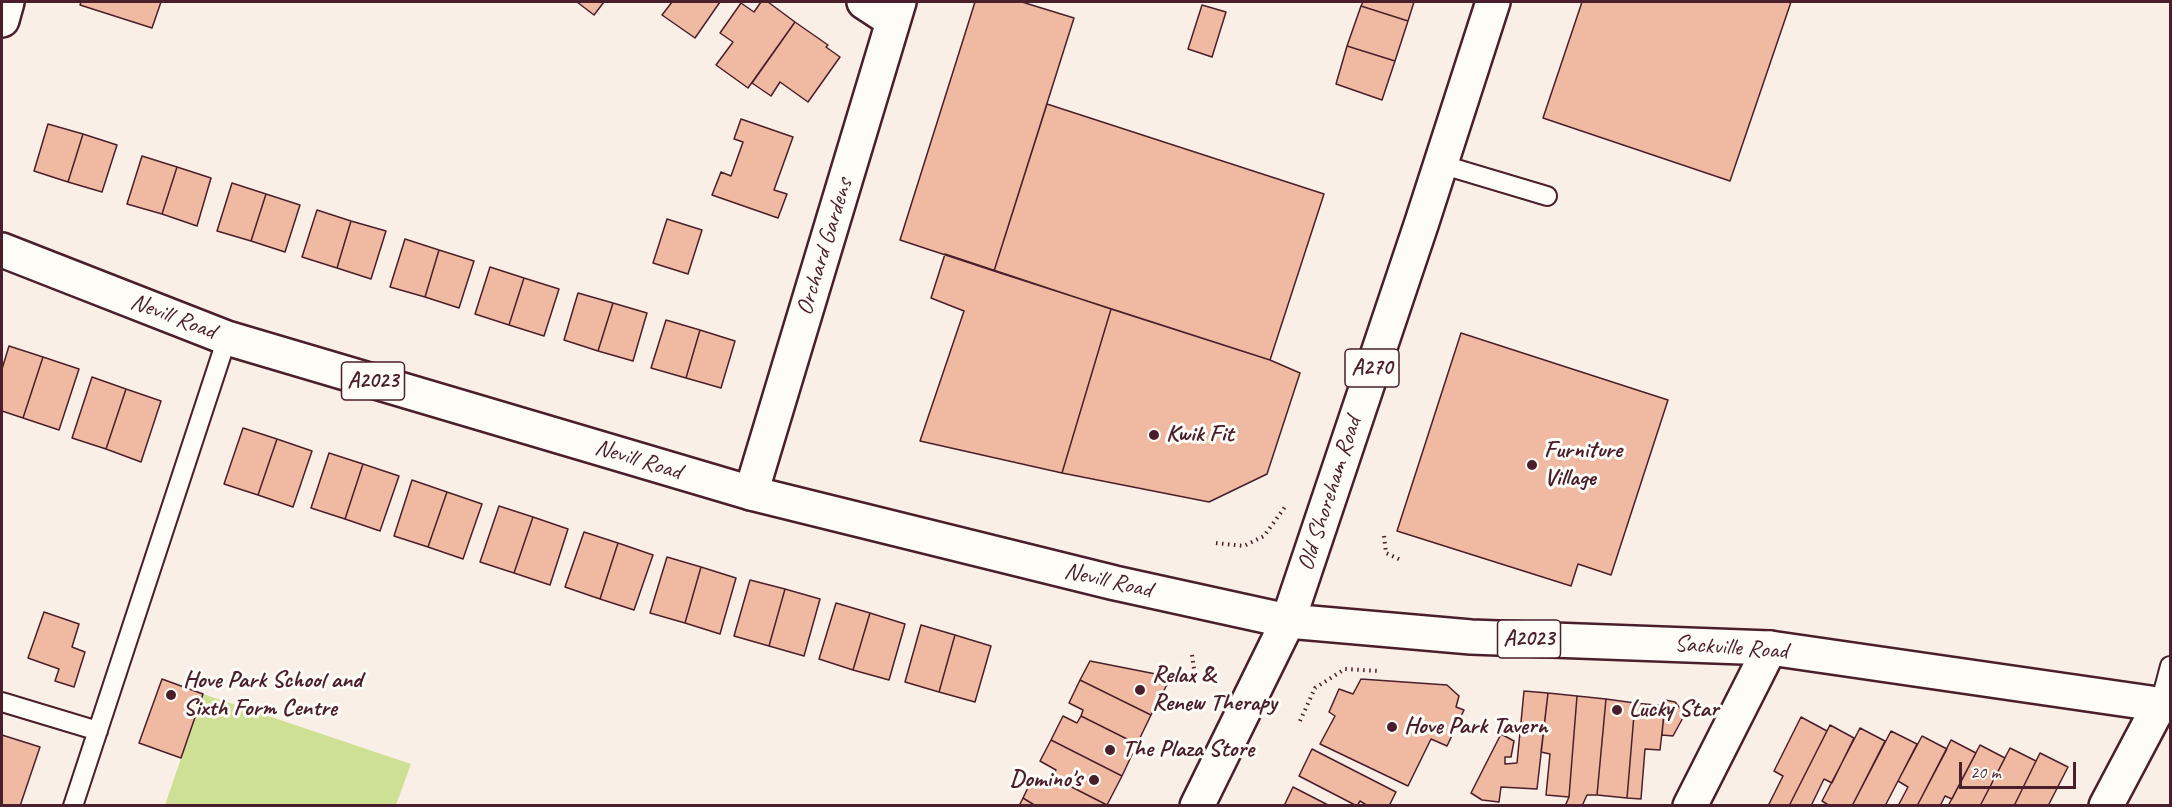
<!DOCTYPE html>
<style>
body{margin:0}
#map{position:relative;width:2172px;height:807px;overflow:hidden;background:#faefe6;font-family:Caveat,sans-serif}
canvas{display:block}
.frame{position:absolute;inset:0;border:3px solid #4a1f2b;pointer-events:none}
.scale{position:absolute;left:1959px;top:762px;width:117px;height:27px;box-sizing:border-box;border:3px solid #4a1f2b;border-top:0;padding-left:8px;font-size:18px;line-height:21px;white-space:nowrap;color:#4a1f2b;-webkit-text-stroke:4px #fdfcf7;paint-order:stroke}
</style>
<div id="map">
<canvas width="2172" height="807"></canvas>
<div class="frame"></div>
<div class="scale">20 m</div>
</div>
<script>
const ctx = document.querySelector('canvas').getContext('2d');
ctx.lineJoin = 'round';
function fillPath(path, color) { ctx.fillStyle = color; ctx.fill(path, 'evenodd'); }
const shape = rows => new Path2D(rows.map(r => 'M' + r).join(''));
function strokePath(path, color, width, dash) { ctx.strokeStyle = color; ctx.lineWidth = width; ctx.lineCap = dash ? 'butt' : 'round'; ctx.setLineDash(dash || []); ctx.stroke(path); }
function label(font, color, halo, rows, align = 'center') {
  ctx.font = font + ' Caveat,sans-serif'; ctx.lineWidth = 6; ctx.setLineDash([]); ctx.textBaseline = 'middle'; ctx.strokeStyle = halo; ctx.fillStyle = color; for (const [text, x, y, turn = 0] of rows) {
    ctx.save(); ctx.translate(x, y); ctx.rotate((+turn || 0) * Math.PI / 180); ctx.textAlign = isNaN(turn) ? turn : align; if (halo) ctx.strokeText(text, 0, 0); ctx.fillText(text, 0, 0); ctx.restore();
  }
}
fillPath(shape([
 [203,694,411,764,396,805,165,805]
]), '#cde094');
const building = shape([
 [81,2,161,2,152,28,80,5,81,2],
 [577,2,604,2,594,15,577,2],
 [672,2,720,2,695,38,662,15,672,2],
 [761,2,768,2,795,22,748,88,716,65,733,42,720,33,741,3,754,12,761,2],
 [975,2,1022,2,1074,18,994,271,900,240,975,2],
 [1363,2,1414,2,1408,21,1361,6,1363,2],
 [1582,2,1791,2,1730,181,1543,118,1582,2],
 [1202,5,1226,12,1212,57,1188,49,1202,5],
 [1361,6,1408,21,1395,61,1347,46,1361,6],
 [795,22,828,45,826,47,840,57,808,102,780,82,771,96,752,83,795,22],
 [1347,46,1395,61,1382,100,1336,84,1347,46],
 [1047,104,1324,194,1270,360,994,271,1047,104],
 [741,119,793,137,774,190,787,194,778,218,712,195,721,172,731,176,743,142,734,139,741,119],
 [48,124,83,134,68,182,34,171,48,124],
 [83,134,117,145,102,192,68,182,83,134],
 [142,156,177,167,162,214,127,204,142,156],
 [177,167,211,178,197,226,162,214,177,167],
 [232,183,266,194,251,241,217,231,232,183],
 [266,194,300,205,285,252,251,241,266,194],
 [317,210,351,221,337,268,302,257,317,210],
 [667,219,702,230,688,274,653,263,667,219],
 [351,221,386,231,371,279,337,268,351,221],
 [405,239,439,250,425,297,390,287,405,239],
 [439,250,474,261,459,308,425,297,439,250],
 [945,254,1111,309,1062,473,920,441,964,311,931,298,945,254],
 [490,267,524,278,509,325,475,314,490,267],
 [524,278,559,289,544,336,509,325,524,278],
 [578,293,613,303,598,351,564,340,578,293],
 [613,303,647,313,633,361,598,351,613,303],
 [1111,309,1270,360,1300,373,1267,474,1209,502,1062,473,1111,309],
 [666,320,700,330,686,378,651,368,666,320],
 [700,330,735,341,721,388,686,378,700,330],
 [1461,333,1668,400,1611,575,1578,564,1571,586,1397,531,1461,333],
 [9,346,43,357,23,418,2,411,2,369,9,346],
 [43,357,79,369,59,430,23,418,43,357],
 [92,377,126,389,106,449,72,438,92,377],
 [126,389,161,401,141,462,106,449,126,389],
 [243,428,277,439,258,495,224,484,243,428],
 [277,439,312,451,293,507,258,495,277,439],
 [329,453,363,464,345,519,311,508,329,453],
 [363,464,399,476,380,531,345,519,363,464],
 [412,480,447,492,428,547,394,536,412,480],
 [447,492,482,504,463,559,428,547,447,492],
 [499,506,533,517,514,573,480,562,499,506],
 [533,517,568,529,550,585,514,573,533,517],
 [584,532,618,543,600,599,565,587,584,532],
 [618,543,653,555,634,610,600,599,618,543],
 [667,557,701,567,685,623,650,613,667,557],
 [701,567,736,578,720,634,685,623,701,567],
 [750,580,785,589,769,646,734,636,750,580],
 [785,589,820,599,804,656,769,646,785,589],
 [836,603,870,613,853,670,819,659,836,603],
 [44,612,79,624,72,647,85,652,74,687,55,681,59,669,28,658,44,612],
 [870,613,905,624,889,680,853,670,870,613],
 [921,625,955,635,939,692,905,682,921,625],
 [955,635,991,646,975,702,939,692,955,635],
 [1090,661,1171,677,1151,715,1080,680,1090,661],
 [162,679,203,694,181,758,139,743,162,679],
 [1361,679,1447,685,1459,696,1456,707,1464,710,1447,746,1431,739,1408,786,1320,744,1335,716,1329,712,1339,689,1353,694,1361,679],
 [1080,680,1151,715,1137,744,1081,716,1083,710,1069,703,1080,680],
 [1524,691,1548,693,1537,789,1501,787,1499,802,1482,800,1471,793,1501,734,1514,741,1511,757,1505,757,1505,764,1517,763,1524,691],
 [1548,693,1577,696,1569,797,1546,795,1550,754,1541,752,1548,693],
 [1577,696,1606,699,1597,795,1587,795,1582,806,1565,806,1569,797,1577,696],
 [1606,699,1635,703,1627,798,1597,795,1606,699],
 [1665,700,1675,702,1685,714,1673,736,1662,735,1665,700],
 [1635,703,1665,706,1660,750,1645,749,1641,799,1627,798,1635,703],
 [1063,716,1077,723,1081,716,1137,744,1122,776,1051,740,1063,716],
 [1801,717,1827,731,1789,806,1768,806,1783,776,1774,771,1801,717],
 [1830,725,1854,738,1832,783,1824,779,1811,806,1789,806,1830,725],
 [1860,728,1885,741,1852,806,1830,806,1822,801,1860,728],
 [1891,731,1917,744,1898,781,1885,806,1852,806,1891,731],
 [2,735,40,747,20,806,2,806,2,735],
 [1922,736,1947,749,1917,806,1898,806,1908,787,1898,781,1922,736],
 [1051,740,1122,776,1107,805,1052,777,1056,770,1040,761,1051,740],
 [1951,740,1976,753,1952,799,1945,796,1940,806,1917,806,1951,740],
 [1980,745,2005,758,1980,806,1948,806,1980,745],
 [2010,748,2036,761,2014,806,1980,806,2010,748],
 [1312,749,1396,792,1389,806,1368,806,1360,801,1357,806,1299,776,1312,749],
 [2040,753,2068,767,2048,806,2014,806,2040,753],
 [1033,777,1049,785,1052,777,1107,805,1036,806,1023,798,1033,777],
 [1293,787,1330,806,1284,806,1293,787],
 [1023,798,1036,806,1019,806,1023,798]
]);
fillPath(building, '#efb9a2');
strokePath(building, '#4a1f2b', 1.5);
const lane = shape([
 [1440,164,1547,196],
 [2,702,98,731],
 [2160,704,2170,666],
 [73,806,227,338]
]);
const street = shape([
 [864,2,893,21],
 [2,20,7,2],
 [751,493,899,2],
 [1690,806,1770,648],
 [2106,806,2160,704]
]);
const primary = shape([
 [2,250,227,338,751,493,1115,583,1288,621,1471,637,1770,648,2170,706],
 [1197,806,1288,621,1422,222,1493,2]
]);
strokePath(lane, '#4a1f2b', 22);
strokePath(street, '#4a1f2b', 38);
strokePath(primary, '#4a1f2b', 38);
strokePath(shape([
 [1384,536,1386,553,1403,561],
 [1216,543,1244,546,1264,536,1285,507],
 [1192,655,1195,676],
 [1300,721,1315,688,1345,669,1379,671]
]), '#4a1f2b', 4, [1.5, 4.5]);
strokePath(lane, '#fdfcf7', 18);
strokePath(street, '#fdfcf7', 33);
strokePath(primary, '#fdfcf7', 33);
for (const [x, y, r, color] of [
 [1154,435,6,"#4a1f2b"],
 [1532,465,6,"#4a1f2b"],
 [1140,690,6,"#4a1f2b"],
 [171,695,6,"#4a1f2b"],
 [1617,710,6,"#4a1f2b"],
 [1392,727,6,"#4a1f2b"],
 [1110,750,6,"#4a1f2b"],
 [1094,780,6,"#4a1f2b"]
]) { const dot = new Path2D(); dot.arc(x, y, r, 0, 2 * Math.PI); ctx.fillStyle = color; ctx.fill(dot); strokePath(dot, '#fdfcf7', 2); }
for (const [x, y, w] of [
 [1372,368,54],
 [373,381,63],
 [1529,639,63]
]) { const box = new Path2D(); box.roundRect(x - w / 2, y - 19, w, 38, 4.5); ctx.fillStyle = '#fdfcf7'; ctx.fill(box); strokePath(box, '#4a1f2b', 1.5); }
label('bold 22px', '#4a1f2b', null, [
 ["A270",1372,368],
 ["A2023",373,381],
 ["A2023",1529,639]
]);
label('24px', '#4a1f2b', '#fdfcf7', [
 ["Orchard Gardens",825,247,-73],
 ["Nevill Road",173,317,21],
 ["Nevill Road",638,460,17],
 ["Old Shoreham Road",1330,494,-72],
 ["Nevill Road",1108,581,13],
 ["Sackville Road",1731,648,4]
]);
label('bold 24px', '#4a1f2b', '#fdfcf7', [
 ["Kwik Fit",1166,435],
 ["Furniture",1544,451],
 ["Village",1544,479],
 ["Relax &",1152,676],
 ["Renew Therapy",1152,704],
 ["Hove Park School and",183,681],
 ["Sixth Form Centre",183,709],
 ["Lucky Star",1629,710],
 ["Hove Park Tavern",1404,727],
 ["The Plaza Store",1122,750],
 ["Domino's",1082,780,"right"]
], 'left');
</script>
